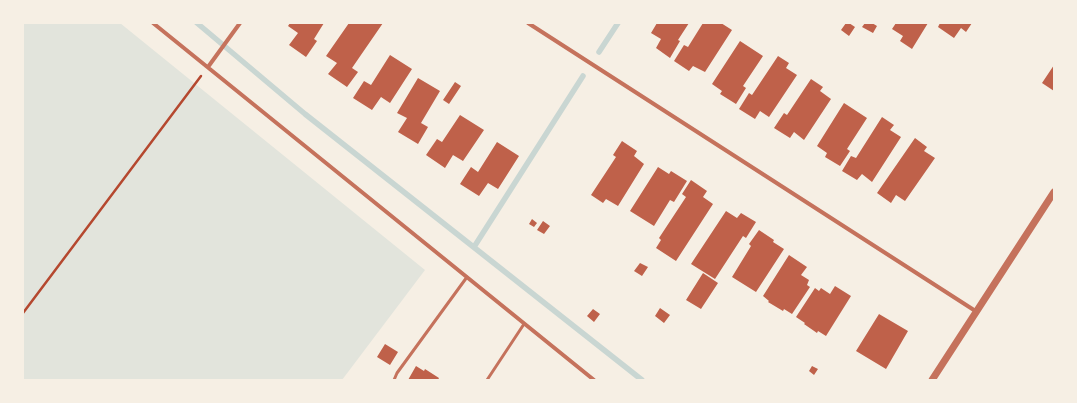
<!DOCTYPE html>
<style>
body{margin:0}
#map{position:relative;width:1077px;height:403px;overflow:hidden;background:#f6efe4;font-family:Quicksand,sans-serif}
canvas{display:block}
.frame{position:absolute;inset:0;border:24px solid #f6efe4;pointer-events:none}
</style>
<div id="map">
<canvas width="1077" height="403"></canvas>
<div class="frame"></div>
</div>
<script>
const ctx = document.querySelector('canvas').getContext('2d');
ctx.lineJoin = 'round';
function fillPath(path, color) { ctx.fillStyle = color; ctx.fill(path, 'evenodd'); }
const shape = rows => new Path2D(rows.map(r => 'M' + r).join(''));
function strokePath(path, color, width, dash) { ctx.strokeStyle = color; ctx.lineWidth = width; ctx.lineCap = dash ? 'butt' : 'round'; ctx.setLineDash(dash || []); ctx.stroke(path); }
fillPath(shape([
 [23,23,120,23,425,270,342,380,23,380]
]), '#e2e4dc');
strokePath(shape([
 [197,23,305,114,642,380],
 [599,52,618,23],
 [474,247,583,76]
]), '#c9d6d2', 5.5);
fillPath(shape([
 [290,23,324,23,314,39,317,41,306,57,289,45,298,33,288,26],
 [349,23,383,23,352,68,358,72,347,87,328,74,337,63,326,56],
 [657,23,689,23,678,40,680,41,670,58,656,48,661,39,651,33],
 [703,23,721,23,732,30,705,72,693,66,689,71,674,61,684,45,688,47],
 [846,23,849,23,855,27,849,36,841,30],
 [865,23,872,23,877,26,873,33,862,27],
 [896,23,928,23,912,49,900,41,903,36,892,29],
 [940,23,972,23,966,32,961,28,954,38,938,27],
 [740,41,763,56,743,86,746,88,736,104,720,94,722,91,712,84],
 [390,55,412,69,390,103,381,97,372,110,353,98,364,81,371,85],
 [778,56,789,63,786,68,797,75,769,117,760,111,755,119,739,109,749,93,752,95],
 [1054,65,1054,91,1042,83],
 [418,78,440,91,421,123,428,127,418,144,398,132,407,118,397,113],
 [811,79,823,87,820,91,831,99,804,140,794,132,790,138,774,128,784,113,787,115],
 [455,82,461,86,449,104,443,100],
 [844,103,867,118,847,149,850,151,840,166,825,157,827,153,817,146],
 [460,115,484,130,463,161,453,155,445,168,426,155,437,139,442,142],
 [882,117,894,125,890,130,901,137,872,182,862,174,857,180,842,171,851,156,856,158],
 [915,138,927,147,924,151,935,158,905,201,896,195,891,203,877,193],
 [622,141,637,151,634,156,644,164,618,206,606,199,603,203,591,195,616,157,613,155],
 [497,142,519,156,498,189,488,183,479,196,460,184,471,167,478,172],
 [658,167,669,174,671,171,687,181,674,202,670,200,654,226,630,211],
 [691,180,707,191,703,197,713,204,676,261,656,248,661,240,659,238,686,197,682,194],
 [726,211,737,218,741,213,756,222,746,238,743,236,715,279,691,264],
 [532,219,537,223,534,227,529,224],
 [543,221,550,226,544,234,537,230],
 [759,230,774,240,773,242,784,249,756,292,732,277,751,246,749,244],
 [789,255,807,267,801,275,809,280,807,285,810,287,792,314,784,309,783,311,768,302,769,301,763,296],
 [640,263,648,267,642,276,634,271],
 [703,273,718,283,701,309,686,300],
 [835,286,851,296,826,336,818,331,817,333,804,324,805,323,796,317,815,288,819,291,821,288,830,294],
 [660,308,670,315,664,323,655,316],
 [593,309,600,314,594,322,587,316],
 [879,314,908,331,886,369,856,351],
 [385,344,398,352,390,365,377,357],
 [416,366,424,371,425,369,439,378,438,380,408,380],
 [812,366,818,369,814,375,809,371]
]), '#bf614a');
strokePath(shape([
 [23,313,201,76]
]), '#b5482f', 2.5);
strokePath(shape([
 [394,380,397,373,467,277],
 [487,380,524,324]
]), '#c5725c', 3);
strokePath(shape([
 [153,23,594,380],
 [528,23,977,312],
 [208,67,240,23]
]), '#c5725c', 4);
strokePath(shape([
 [932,380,1054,192]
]), '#c5725c', 7);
</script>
